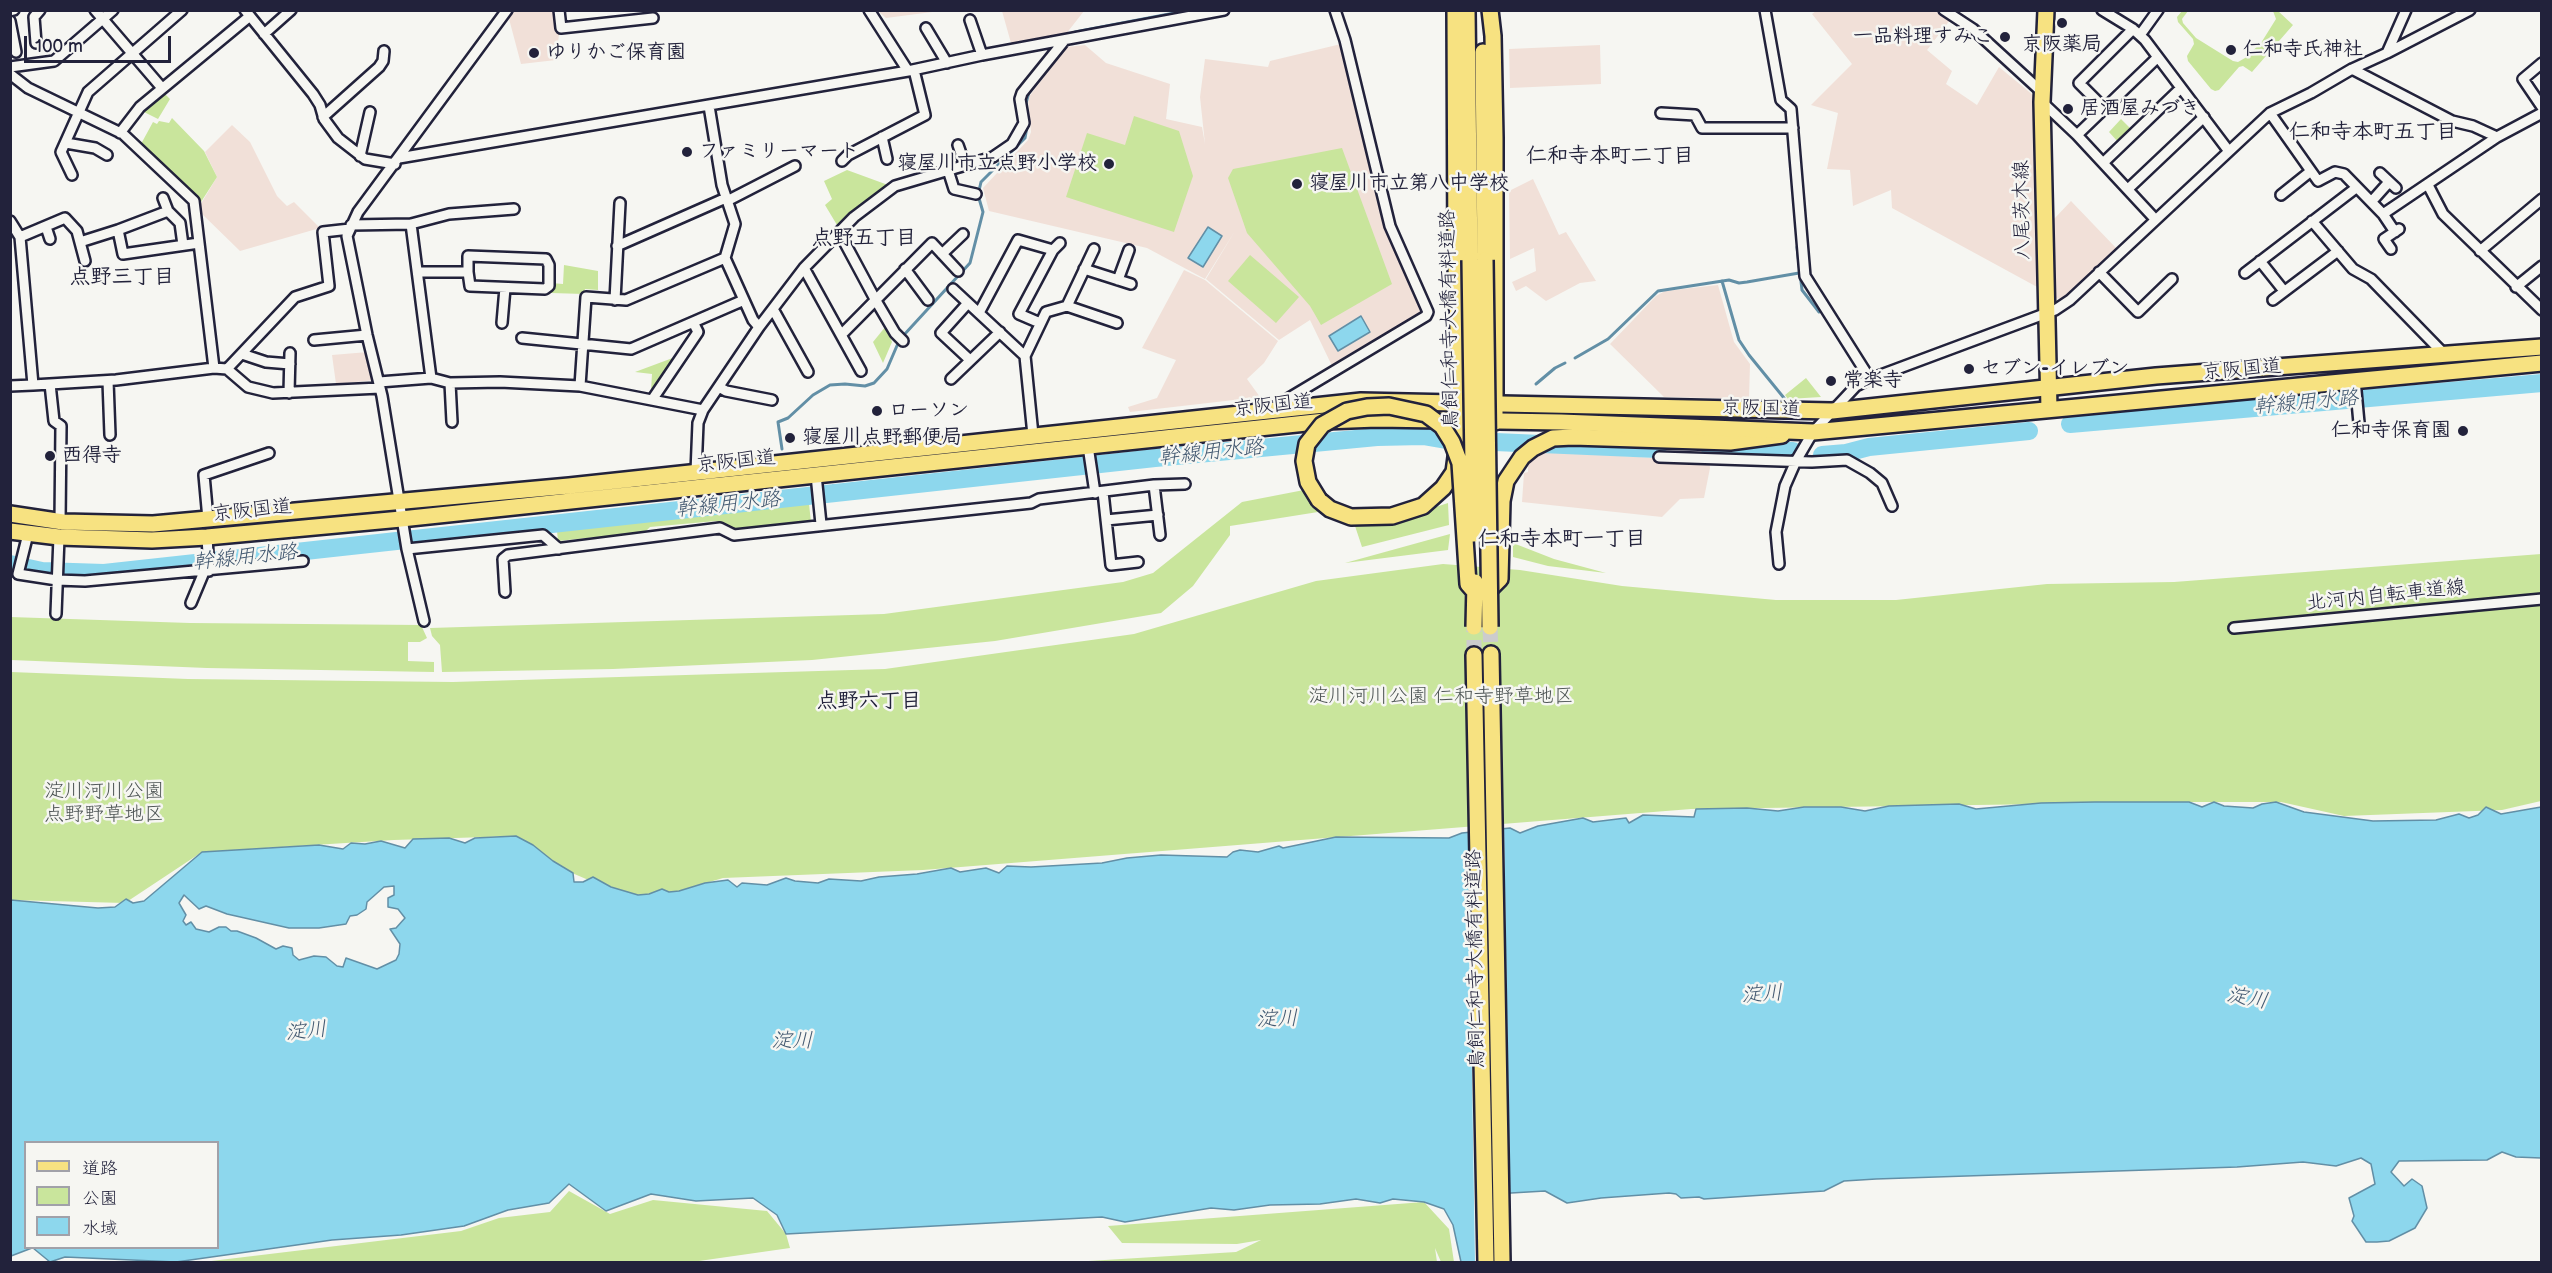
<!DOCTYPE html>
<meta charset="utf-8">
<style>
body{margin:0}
#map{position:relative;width:2552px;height:1273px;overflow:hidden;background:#f6f6f2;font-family:"Balsamiq Sans","Klee One",sans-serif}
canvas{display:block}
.frame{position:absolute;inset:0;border:12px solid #22223b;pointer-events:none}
.legend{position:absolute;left:24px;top:1141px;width:195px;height:108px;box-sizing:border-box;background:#f6f6f2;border:2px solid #a1a1a9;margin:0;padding:8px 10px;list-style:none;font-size:18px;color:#22223b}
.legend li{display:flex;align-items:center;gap:12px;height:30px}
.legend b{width:30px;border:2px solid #a1a1a9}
.scale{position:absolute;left:24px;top:36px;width:147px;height:27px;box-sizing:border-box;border:3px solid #22223b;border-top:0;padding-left:8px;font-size:18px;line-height:21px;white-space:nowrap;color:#22223b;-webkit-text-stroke:4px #f6f6f2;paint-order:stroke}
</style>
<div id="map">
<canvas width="2552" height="1273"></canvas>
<div class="frame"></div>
<ul class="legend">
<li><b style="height:8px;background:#f7e281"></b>道路</li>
<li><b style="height:16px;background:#c9e59c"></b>公園</li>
<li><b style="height:16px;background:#8dd7ed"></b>水域</li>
</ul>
<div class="scale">100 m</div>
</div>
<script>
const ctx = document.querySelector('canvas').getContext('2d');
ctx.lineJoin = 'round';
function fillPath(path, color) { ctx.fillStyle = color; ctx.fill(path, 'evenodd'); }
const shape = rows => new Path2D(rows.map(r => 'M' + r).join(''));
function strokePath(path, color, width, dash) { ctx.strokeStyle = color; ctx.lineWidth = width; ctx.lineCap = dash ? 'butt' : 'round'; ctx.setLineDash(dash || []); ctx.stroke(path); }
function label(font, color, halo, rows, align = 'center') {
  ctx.font = font + ' "Balsamiq Sans","Klee One",sans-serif'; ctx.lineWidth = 5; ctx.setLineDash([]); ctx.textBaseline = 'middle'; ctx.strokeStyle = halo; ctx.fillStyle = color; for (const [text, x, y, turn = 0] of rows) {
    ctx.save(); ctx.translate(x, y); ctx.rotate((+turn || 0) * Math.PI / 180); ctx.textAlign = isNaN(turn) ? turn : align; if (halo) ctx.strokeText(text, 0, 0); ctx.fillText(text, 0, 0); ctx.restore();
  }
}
fillPath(shape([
 [512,11,554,11,559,34,556,60,521,64,508,15],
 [878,11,940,11,886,18],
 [1002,11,1002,10,1084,11,1066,34,1011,43],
 [1816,11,1936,11,1950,20,1927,50,1952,71,1946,84,1977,105,1999,67,2033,95,2039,288,1892,208,1891,190,1853,206,1850,170,1827,169,1838,113,1811,105,1852,64,1812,14],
 [1341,44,1385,227,1420,311,1418,318,1333,368,1310,320,1279,340,1206,279,1235,231,1205,279,1147,248,989,211,983,188,1028,140,1031,132,1028,98,1067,47,1085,45,1106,63,1170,84,1166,119,1202,127,1205,144,1200,97,1205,59,1268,67,1270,61],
 [1600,45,1601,84,1510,88,1509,49],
 [232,125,250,142,277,196,287,206,294,202,320,228,240,251,201,213,199,207,217,177,205,152],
 [1533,179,1559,235,1566,232,1596,281,1580,283,1546,301,1526,286,1516,291,1512,282,1536,271,1534,248,1510,259,1509,191],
 [2071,201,2117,249,2065,300,2055,298,2054,219],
 [1184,270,1205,280,1278,341,1264,363,1247,379,1260,397,1130,412,1128,407,1157,398,1176,360,1142,348],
 [1718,285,1734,342,1750,364,1749,399,1664,397,1610,344,1656,296,1665,291],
 [368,352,375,380,336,384,332,355],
 [1534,451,1709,461,1710,468,1704,498,1680,499,1662,517,1522,502,1524,473,1528,472,1528,456]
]), '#f1e0d8');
fillPath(shape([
 [2182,11,2188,11,2182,19,2183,23,2196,38,2233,61,2238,62,2245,58,2261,43,2276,19,2273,11,2278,11,2293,25,2252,72,2243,66,2239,67,2219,90,2215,91,2211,89,2188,61,2187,56,2194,44,2193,39,2178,22,2177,17],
 [163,92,170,99,158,119,142,111],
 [1134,116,1179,131,1193,176,1174,232,1066,197,1087,133,1125,145],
 [172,118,204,151,217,177,201,202,141,144,153,122,157,124,159,121,169,123],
 [2121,119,2131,129,2118,142,2109,132],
 [1342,148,1392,284,1321,325,1310,306,1247,233,1228,178,1233,169],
 [847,170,888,185,837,225,825,205,832,199,824,181],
 [1250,255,1299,297,1276,323,1228,281],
 [564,265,598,271,598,290,585,289,584,294,551,293,551,283,563,284],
 [886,326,892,342,883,363,873,342],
 [678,356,651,391,652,374,635,372],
 [1806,378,1821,397,1788,399,1785,395],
 [1304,490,1318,512,1230,526,1230,535,1193,586,1161,613,995,641,812,660,613,669,442,672,440,645,432,636,430,628,884,614,1123,582,1153,573,1242,502],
 [1448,503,1449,525,1362,547,1354,523,1390,522],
 [809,504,811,522,731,531,716,521,650,527,645,532,558,541,557,531],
 [1450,534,1448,550,1345,563],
 [1513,543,1554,559,1606,573,1548,566,1513,557],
 [2541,554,2541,801,2502,810,2344,816,2281,802,2189,802,1691,809,923,870,723,878,679,891,626,896,565,870,516,836,394,840,202,852,125,903,11,900,11,672,188,679,453,682,885,669,1134,634,1316,581,1443,564,1520,570,1622,586,1776,600,1896,600,2047,584,2174,582],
 [10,617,190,623,421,625,427,638,420,642,408,642,408,661,434,662,434,672,207,668,11,660],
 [569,1191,610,1214,653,1200,767,1211,786,1234,790,1248,692,1262,203,1262,461,1231,499,1218,550,1212],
 [1424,1202,1449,1229,1454,1262,1441,1262,1435,1248,1437,1262,1072,1262,1236,1252,1261,1240,1237,1244,1122,1243,1108,1226]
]), '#c9e59c');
const water = shape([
 [1208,227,1222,236,1203,267,1188,258,1208,227],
 [1361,316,1370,332,1338,351,1329,336,1361,316],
 [2095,802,2189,802,2202,807,2214,802,2224,806,2253,808,2262,804,2276,802,2304,812,2373,821,2436,820,2459,814,2469,818,2478,815,2486,807,2501,814,2541,807,2541,1158,2516,1157,2502,1152,2487,1160,2399,1161,2391,1172,2404,1186,2412,1179,2422,1186,2427,1208,2415,1228,2389,1241,2377,1242,2366,1242,2352,1221,2354,1216,2349,1198,2375,1184,2371,1164,2361,1158,2336,1166,2303,1162,2237,1167,1876,1179,1844,1181,1824,1191,1704,1199,1699,1197,1681,1198,1676,1194,1669,1193,1601,1198,1567,1203,1545,1191,1494,1194,1493,1262,1461,1262,1453,1225,1444,1209,1424,1202,1393,1199,1380,1203,1356,1199,1320,1204,1270,1205,1234,1210,1211,1208,1125,1222,1102,1217,786,1234,777,1215,753,1198,696,1201,651,1194,606,1211,569,1184,549,1203,508,1210,464,1226,401,1235,332,1240,176,1262,65,1257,50,1262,33,1248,218,1248,218,1142,26,1142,26,1248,32,1248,11,1256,11,900,98,908,115,907,126,899,133,903,144,901,202,852,319,845,343,849,351,843,365,844,381,841,405,848,413,839,449,838,465,843,475,838,516,836,533,845,553,861,573,873,574,882,583,882,593,877,611,887,638,895,649,894,662,889,669,892,679,891,705,883,728,880,737,887,742,883,767,885,786,878,795,881,818,883,829,879,861,881,879,877,917,874,951,868,960,872,986,868,999,873,1007,866,1031,867,1102,863,1127,858,1161,855,1227,857,1233,852,1240,850,1258,852,1279,846,1283,848,1336,837,1449,838,1462,833,1510,828,1520,833,1538,826,1583,818,1593,822,1626,818,1629,823,1643,815,1694,817,1696,809,1747,808,1778,811,1804,807,1841,807,1865,811,1889,806,1959,804,1976,809,2041,803,2095,802],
 [394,886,394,895,388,898,388,907,398,909,405,918,396,928,390,929,400,944,399,954,396,960,377,969,346,958,343,967,337,966,326,957,314,956,299,960,293,955,292,948,283,946,276,949,256,938,237,931,231,931,226,927,219,927,209,932,196,929,191,922,186,925,183,921,186,915,179,903,184,895,199,909,206,906,227,914,289,928,319,928,346,924,350,916,357,915,366,909,367,902,384,887,394,886]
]);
fillPath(water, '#8dd7ed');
strokePath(water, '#628fa6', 1.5);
fillPath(shape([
 [1504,825,1510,1197,1497,1197,1496,1262,1475,1262,1468,829]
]), '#f6f6f2');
strokePath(shape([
 [1072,35,1075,32,1190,10],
 [1052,63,1065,46],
 [1797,247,1802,290,1819,312],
 [1722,281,1739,340,1749,355,1784,398],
 [903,336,970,263,983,212,978,195,981,182,1025,138,1028,121,1026,103,1029,92],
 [1575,358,1608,339,1658,291,1729,280,1739,283,1747,282,1799,273],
 [1536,384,1555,368,1565,363],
 [782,449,778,422,788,418,813,395,830,385,845,384,865,386,874,383,887,369,899,341],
 [789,491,790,499],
 [830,495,833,486]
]), '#628fa6', 3);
strokePath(shape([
 [2070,424,2542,383],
 [1472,441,1657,449],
 [1710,449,1793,451],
 [1822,455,1846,453,1869,447,2029,431],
 [10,564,42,571,104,573,1155,458,1377,437,1423,436,1446,440]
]), '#8dd7ed', 18);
strokePath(shape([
 [1490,627,1491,654],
 [1474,655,1474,627]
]), '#cccccd', 15, [15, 8]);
const minor = shape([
 [95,10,162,88],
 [245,10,313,94,320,105,324,119,338,138,365,159,395,164],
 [559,10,561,28,653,18],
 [869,10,908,71],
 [1765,10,1781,100,1791,109,1805,276,1870,379],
 [1944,10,1973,29,2043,93],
 [2102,10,2133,29,2145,40,2228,150],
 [10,11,14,10],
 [970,20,982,55],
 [10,21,16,52],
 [926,28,947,63],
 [264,34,291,10],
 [2140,35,2158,10],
 [36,43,34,17,40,10],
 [2387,53,2406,10],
 [2542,63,2523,79,2542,107],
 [10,67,54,61,113,10],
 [2352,69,2452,121,2473,126,2497,137],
 [10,74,28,88,123,134,194,201,214,368],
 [2042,102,2077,135,2155,219],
 [709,106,722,185,735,224,725,258],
 [2105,109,2079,83,2133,29],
 [1661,113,1695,115,1702,128,1793,128],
 [2270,113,2318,181,2335,172,2344,174,2383,214,2497,137,2542,113],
 [323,117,379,67,383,61,384,51],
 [120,133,140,107,250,16],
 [2077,135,2158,57],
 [882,137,887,159],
 [66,143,95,148,107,155],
 [958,145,965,165],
 [360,156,370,112],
 [399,158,908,71,982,55,1224,10],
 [842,161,848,155,925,115,914,70],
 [2103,163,2181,88],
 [948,170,954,189,976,194],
 [2380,173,2396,188],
 [72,175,61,152,88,92,182,10],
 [2428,185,2443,214,2542,310],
 [2128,189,2204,117],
 [2281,195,2311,171],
 [163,198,168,211,180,223,183,245],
 [727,201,795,166],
 [2372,201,2389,182],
 [2383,214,2395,232],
 [10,221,20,237,33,385,116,380,214,368,227,369,248,387,273,393,380,388],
 [2312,221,2353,269,2371,279,2445,355],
 [411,224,431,378],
 [351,225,411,224,449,214,514,209],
 [46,227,50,239],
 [118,230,123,254,199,243],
 [839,232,875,299,895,333,903,341],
 [20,237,65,218,77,231,85,261],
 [80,242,118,230,168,211],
 [617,246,726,198],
 [2391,249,2384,239,2399,229],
 [2480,251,2542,199],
 [942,254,963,234],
 [2260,261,2284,291],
 [804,268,861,371],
 [905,269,928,300],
 [1084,269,1131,284],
 [419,272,468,272,468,256,546,259,549,265,549,286,545,289,470,286,468,272],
 [2099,272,2138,312,2172,279],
 [2245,273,2356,188],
 [1118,280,1129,250],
 [2516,287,2542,266],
 [953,289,1025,356],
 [615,300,620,203],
 [2273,300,2338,251],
 [968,303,941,333,970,360],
 [1067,306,1094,249],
 [773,309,808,372],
 [979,313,1018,240,1053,250],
 [502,323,505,288],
 [1040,323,1019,314,1053,250,1060,243],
 [841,335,932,243,958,271],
 [522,338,631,349,744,300],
 [314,340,367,335],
 [242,354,266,362,290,364],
 [227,369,295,297,329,286,323,232,350,229],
 [951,379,1000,332],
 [2355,380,2359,423],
 [108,381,110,435],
 [379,382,431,378,450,383,500,382,580,386,703,410],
 [450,383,452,422],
 [50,384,54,421,61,426,60,522],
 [10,386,33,385],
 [580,386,586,297,626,300,725,258,753,320,759,327],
 [719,387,726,391,772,400],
 [289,393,290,353],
 [652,400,698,332,693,322],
 [1280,409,1289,398,1426,316,1428,312,1390,226,1345,40,1335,10],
 [1033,435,1025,356,1046,312,1067,306,1117,323],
 [1088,446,1095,493],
 [1659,457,1812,462,1847,460,1870,473,1882,483,1892,506],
 [696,472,698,423,703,410,759,327,804,268,854,217,895,186,993,157,1012,144,1024,123,1020,99,1022,93,1064,41],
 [816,475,821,524],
 [1154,485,1160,535],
 [1103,492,1111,565,1138,562],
 [208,519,204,475,269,453],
 [1106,520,1158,515],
 [28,534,18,574,57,580,85,581,303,561],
 [207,537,209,571],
 [407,549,543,535,559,549],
 [1779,564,1776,532,1785,486,1796,461,1813,432,1856,386,1870,379,2055,310,2070,300,2270,113,2311,93,2352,69,2387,53,2470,10],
 [505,592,503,559,508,555,720,528,734,535,1031,503,1039,499,1154,485,1185,484],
 [191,603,204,572],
 [56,614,59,537],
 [424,621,407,549,382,396,367,335,347,236,358,212,507,10],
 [2234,628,2542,599]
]);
const primary = shape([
 [1467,10,1470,260],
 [1490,10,1493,36,1495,138,1495,422],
 [2046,10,2042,102,2049,409],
 [1483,52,1485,260],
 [1319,500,1330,509,1351,517,1392,516,1423,506,1443,488,1454,472,1461,420,1456,266,1455,10],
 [1490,589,1500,579,1502,501,1506,481,1522,457,1533,448,1553,438,1573,437,1730,442,1782,435],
 [1491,654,1502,1262],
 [1474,655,1486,1262]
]);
const trunk = shape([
 [10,514,63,522,153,524,569,486,1361,401,1832,411,2156,376,2542,347],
 [10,531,59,537,152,540,207,537,401,519,1325,421,1377,419,1561,422,1813,432,2542,363]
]);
strokePath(minor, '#22223b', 14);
strokePath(primary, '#22223b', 20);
strokePath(trunk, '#22223b', 20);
strokePath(minor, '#f6f6f2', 9);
strokePath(primary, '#f7e281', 15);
strokePath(trunk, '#f7e281', 15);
const primaryBridge = shape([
 [1470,260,1474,534],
 [1485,260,1490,627],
 [1319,500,1308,482,1304,461,1307,444,1322,425,1347,411,1367,407,1389,406,1426,414,1442,426,1452,442,1460,463,1468,584,1475,592],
 [1474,627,1475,582]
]);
strokePath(primaryBridge, '#22223b', 20, []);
strokePath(primaryBridge, '#f7e281', 15);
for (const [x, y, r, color] of [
 [2062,23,6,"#22223b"],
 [2005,37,6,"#22223b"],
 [2231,50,6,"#22223b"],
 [534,53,6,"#22223b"],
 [2068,109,6,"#22223b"],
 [687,152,6,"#22223b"],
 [1109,164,6,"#22223b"],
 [1297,184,6,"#22223b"],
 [1969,369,6,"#22223b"],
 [1831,381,6,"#22223b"],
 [877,411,6,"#22223b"],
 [2463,431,6,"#22223b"],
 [790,438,6,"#22223b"],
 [50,456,6,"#22223b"]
]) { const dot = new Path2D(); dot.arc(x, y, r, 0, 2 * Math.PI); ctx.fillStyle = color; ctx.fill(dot); strokePath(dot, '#f6f6f2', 2); }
label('bold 20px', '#22223b', '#f6f6f2', [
 ["一品料理すみこ",1993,37,"right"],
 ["京阪薬局",2062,45,"center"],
 ["仁和寺氏神社",2243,50],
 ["ゆりかご保育園",546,53],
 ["居酒屋みづき",2080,109],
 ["ファミリーマート",699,152],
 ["寝屋川市立点野小学校",1097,164,"right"],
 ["寝屋川市立第八中学校",1309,184],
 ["セブン-イレブン",1981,369],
 ["常楽寺",1843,381],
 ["ローソン",889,411],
 ["仁和寺保育園",2451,431,"right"],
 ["寝屋川点野郵便局",802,438],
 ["西得寺",62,456]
], 'left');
label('20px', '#22223b', '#f6f6f2', [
 ["八尾茨木線",2023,210,-91],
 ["鳥飼仁和寺大橋有料道路",1450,319,-91],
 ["京阪国道",2242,370,-5],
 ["京阪国道",1273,406,-6],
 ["京阪国道",1761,409,2],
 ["京阪国道",736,462,-6],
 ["京阪国道",252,511,-6],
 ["北河内自転車道線",2386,596,-6],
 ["鳥飼仁和寺大橋有料道路",1476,959,-91]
]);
label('20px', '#4c5353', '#f6f6f2', [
 ["淀川河川公園 仁和寺野草地区",1441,697],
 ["淀川河川公園",104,792],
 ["点野野草地区",104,815]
]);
label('bold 21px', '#22223b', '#f6f6f2', [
 ["仁和寺本町五丁目",2373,133],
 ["仁和寺本町二丁目",1610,157],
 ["点野五丁目",864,239],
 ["点野三丁目",122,278],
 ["仁和寺本町一丁目",1562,540],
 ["点野六丁目",869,702]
]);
label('italic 21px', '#425870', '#f6f6f2', [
 ["幹線用水路",2306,403,-5],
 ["幹線用水路",1211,453,-6],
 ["幹線用水路",728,505,-6],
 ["幹線用水路",245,558,-6],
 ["淀川",1762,995,-4],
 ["淀川",2247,999,10],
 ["淀川",1277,1020,-2],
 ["淀川",306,1032,-6],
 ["淀川",792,1042]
]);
</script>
